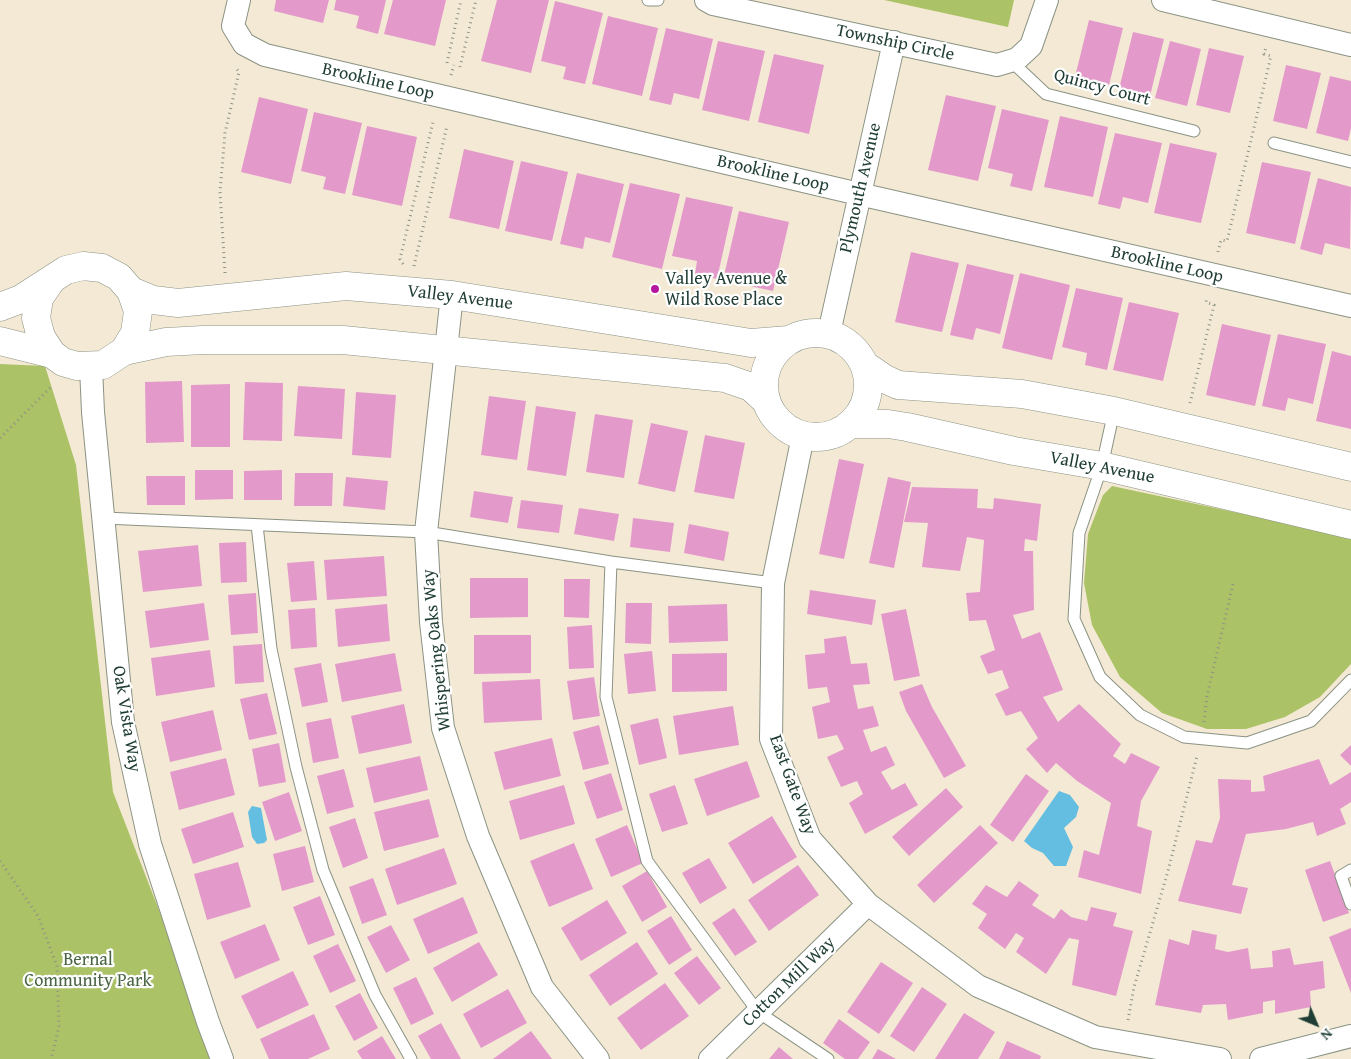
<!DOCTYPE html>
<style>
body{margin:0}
#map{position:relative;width:1351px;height:1059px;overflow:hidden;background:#f4e9d4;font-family:"Gentium Book Plus",serif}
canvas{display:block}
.north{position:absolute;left:1291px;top:999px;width:50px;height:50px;-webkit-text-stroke:4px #fff;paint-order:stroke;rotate:135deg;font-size:14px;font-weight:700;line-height:20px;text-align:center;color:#1f3d34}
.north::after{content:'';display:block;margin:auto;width:18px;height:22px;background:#1f3d34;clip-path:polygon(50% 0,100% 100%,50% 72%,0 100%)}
</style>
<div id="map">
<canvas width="1351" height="1059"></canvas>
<div class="north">N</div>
</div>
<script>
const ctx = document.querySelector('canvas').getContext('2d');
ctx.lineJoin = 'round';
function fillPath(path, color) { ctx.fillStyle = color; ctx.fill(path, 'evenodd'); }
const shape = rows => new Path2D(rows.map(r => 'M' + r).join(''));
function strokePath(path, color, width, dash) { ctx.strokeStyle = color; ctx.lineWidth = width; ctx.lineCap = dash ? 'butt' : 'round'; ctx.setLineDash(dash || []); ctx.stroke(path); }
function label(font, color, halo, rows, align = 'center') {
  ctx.font = font + ' "Gentium Book Plus",serif'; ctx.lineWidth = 4.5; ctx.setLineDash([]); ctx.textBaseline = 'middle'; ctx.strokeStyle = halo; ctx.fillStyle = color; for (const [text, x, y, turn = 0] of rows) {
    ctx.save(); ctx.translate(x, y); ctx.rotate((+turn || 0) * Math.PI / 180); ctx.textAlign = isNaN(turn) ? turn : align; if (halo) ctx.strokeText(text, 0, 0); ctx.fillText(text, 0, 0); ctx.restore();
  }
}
fillPath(shape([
 [884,0,1014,0,1008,27],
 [0,364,45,366,76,465,113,792,217,1059,0,1059],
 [1112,486,1351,537,1351,664,1320,697,1285,717,1246,729,1207,729,1162,713,1120,677,1092,625,1084,583,1088,534,1103,495]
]), '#acc267');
fillPath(shape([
 [1059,791,1070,795,1079,807,1076,817,1064,828,1073,847,1066,866,1054,866,1043,853,1032,848,1024,841],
 [252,806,261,808,267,840,264,843,257,844,252,837,248,812]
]), '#64bee1');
fillPath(shape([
 [276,0,329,0,323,23,274,11],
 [336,0,386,0,378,34,356,28,359,16,334,10],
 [393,0,446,0,435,46,384,34],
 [497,0,549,0,531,73,481,61],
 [555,1,603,13,585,84,563,79,566,67,541,61],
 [608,16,658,28,642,96,592,84],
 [1089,20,1123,28,1109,85,1075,77],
 [666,28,713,39,699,99,674,93,671,105,649,100],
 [1133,32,1164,39,1150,96,1119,89],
 [718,41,765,51,749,121,702,110],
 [1170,41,1201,49,1187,106,1155,98],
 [1209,48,1244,56,1230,113,1196,105],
 [774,54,824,65,809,134,758,122],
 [1286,65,1321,73,1307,129,1273,121],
 [1330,76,1351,81,1351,128,1348,141,1316,133],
 [946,95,996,106,978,181,928,170],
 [259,97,308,109,291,184,241,172],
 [1002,109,1049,120,1032,191,1010,186,1013,174,988,168],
 [314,112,362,123,345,194,323,189,326,177,301,171],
 [1060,116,1108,127,1093,197,1044,187],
 [367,126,417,137,402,206,352,195],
 [1115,133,1162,143,1148,203,1123,197,1120,209,1098,204],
 [1170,143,1217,153,1201,223,1154,213],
 [464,149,514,161,499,229,449,218],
 [521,161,568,172,552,241,505,231],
 [1262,162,1311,172,1295,244,1246,233],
 [577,173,624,184,610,243,585,237,583,249,560,244],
 [1318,178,1351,187,1350,249,1325,243,1322,255,1300,249],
 [630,183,680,194,662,269,612,257],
 [686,197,733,207,717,279,695,274,697,261,672,256],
 [739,211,789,222,773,291,723,280],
 [911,252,959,263,942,332,895,322],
 [967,264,1014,275,1000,334,976,328,973,340,950,335],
 [1020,273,1070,285,1052,360,1002,348],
 [1076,288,1123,298,1107,370,1085,365,1087,353,1062,347],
 [1129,302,1179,313,1163,381,1113,370],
 [1222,324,1271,335,1255,406,1206,395],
 [1278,334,1326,344,1313,404,1288,398,1285,411,1262,406],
 [1332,351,1351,356,1351,429,1316,421],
 [182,381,184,442,146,443,145,382],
 [245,382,283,383,282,441,243,440],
 [230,384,230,447,191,447,191,385],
 [298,386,345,389,342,439,294,436],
 [356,392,396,395,391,458,352,455],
 [489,396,526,401,517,460,481,455],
 [536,406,576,412,566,476,527,470],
 [595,414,633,420,624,478,586,472],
 [651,423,688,431,675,492,638,484],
 [705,435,745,443,734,499,694,492],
 [839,459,864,464,844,559,819,554],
 [195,470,233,470,233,499,195,500],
 [282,470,282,500,244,500,244,471],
 [295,473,333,473,332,506,294,506],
 [146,476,185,476,185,505,147,505],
 [346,477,388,481,385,510,343,506],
 [888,477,911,482,894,568,869,563],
 [912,487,978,489,977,508,993,509,994,498,1041,504,1037,541,1025,539,1024,551,1033,551,1034,610,1013,615,1022,639,1040,632,1063,690,1043,697,1058,722,1079,704,1121,744,1113,756,1125,764,1131,753,1160,767,1141,801,1137,826,1152,831,1141,894,1078,877,1084,850,1099,855,1111,803,1077,781,1056,763,1047,773,1026,749,1038,738,1021,711,1006,716,995,694,1009,688,1002,670,988,674,980,656,995,650,986,620,969,621,966,593,980,592,984,540,967,537,960,571,922,567,928,523,904,522],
 [474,491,513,497,508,523,470,517],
 [521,500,563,505,559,533,517,528],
 [579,508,619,514,614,541,574,534],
 [633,518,674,523,670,552,630,547],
 [689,524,729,532,724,561,684,553],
 [246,542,247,582,221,583,219,543],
 [198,545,202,586,143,592,138,551],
 [384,556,387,596,327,600,324,560],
 [314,561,317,600,291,602,287,563],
 [470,578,528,578,528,617,470,618],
 [564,579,590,579,589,618,564,617],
 [810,590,876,600,872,625,807,614],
 [256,593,258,633,231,635,228,595],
 [204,603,209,640,150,648,145,611],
 [626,603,652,603,651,644,625,643],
 [387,604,390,641,338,647,335,609],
 [727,604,728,641,669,643,668,606],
 [315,608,317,647,291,649,288,610],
 [906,609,920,676,894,681,881,614],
 [592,625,594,668,569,669,567,627],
 [474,635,531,635,531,673,474,674],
 [846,636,851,664,867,663,870,684,853,685,858,709,873,706,879,726,863,730,871,752,886,746,895,765,881,772,892,790,905,783,918,805,865,834,849,803,863,794,857,781,841,787,827,757,844,749,837,735,818,739,812,707,830,702,827,687,808,689,805,655,825,653,824,639],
 [262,644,264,682,235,684,233,646],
 [210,650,215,687,156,696,151,658],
 [652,651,656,691,628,694,624,654],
 [395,653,402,691,342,702,335,664],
 [727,653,727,691,672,692,672,654],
 [321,663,328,702,302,707,294,668],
 [594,677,600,716,573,720,567,681],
 [540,679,542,720,484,723,482,682],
 [922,684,932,707,966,766,944,778,906,711,899,692],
 [267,693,277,734,249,740,240,699],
 [404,704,412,743,359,754,351,716],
 [733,706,739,745,679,755,673,716],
 [213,710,222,750,170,762,161,722],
 [331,718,339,758,313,763,306,723],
 [658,718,667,758,639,765,630,725],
 [599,725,609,764,583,770,573,732],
 [552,738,561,776,504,790,494,752],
 [279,743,286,782,259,787,252,749],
 [1351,745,1351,766,1340,755],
 [420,756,428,790,374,803,366,768],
 [226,758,235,795,179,810,170,772],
 [1319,759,1330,785,1351,772,1351,802,1340,809,1346,824,1317,836,1313,822,1286,829,1246,834,1232,885,1248,888,1241,914,1178,901,1196,840,1212,843,1220,818,1218,779,1251,780,1251,792,1265,791,1263,776],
 [747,761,760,797,707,816,694,779],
 [344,769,354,807,327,814,317,776],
 [611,773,623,810,597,819,584,782],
 [1026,774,1049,791,1013,842,990,825],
 [564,785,575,824,520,840,509,801],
 [675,785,688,824,662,832,649,794],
 [946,788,963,807,909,856,892,837],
 [289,792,302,831,275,841,262,802],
 [429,799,439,837,384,851,374,812],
 [233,812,244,847,193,864,181,829],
 [772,816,797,857,753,884,728,843],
 [355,818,368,858,343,868,329,827],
 [627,825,643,863,611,877,595,839],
 [980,825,998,843,934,903,917,885],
 [574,843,593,889,549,907,530,861],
 [305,846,314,882,282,891,273,854],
 [444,848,457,884,397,905,385,869],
 [709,858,727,888,700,904,682,873],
 [1330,861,1349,913,1323,922,1305,870],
 [238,862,251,907,207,920,194,874],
 [798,865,819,895,769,931,748,900],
 [647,871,667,907,642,922,622,886],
 [373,878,387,915,362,924,349,887],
 [1019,881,1039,895,1032,905,1054,919,1061,909,1071,917,1087,921,1091,907,1117,913,1113,926,1133,931,1116,996,1072,985,1079,940,1069,938,1046,974,1016,952,1024,938,1016,933,1005,949,978,928,987,914,972,904,986,885,1007,897],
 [320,896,335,935,308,945,293,907],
 [463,897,478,933,428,954,413,919],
 [607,900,627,933,581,961,561,928],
 [734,908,757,942,735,956,712,923],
 [671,916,692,950,669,965,647,931],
 [265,924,280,960,235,979,220,942],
 [391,925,410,960,386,973,367,937],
 [1351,928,1351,993,1329,937],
 [1192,930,1217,935,1215,949,1228,952,1248,948,1251,969,1273,967,1272,951,1290,948,1294,965,1323,961,1325,988,1310,991,1311,1007,1275,1014,1275,1000,1263,1002,1263,1013,1228,1020,1226,1004,1203,1005,1201,1013,1155,1005,1169,939,1189,945],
 [479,942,498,975,452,1002,433,968],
 [637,942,658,974,610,1006,589,975],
 [338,944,356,981,330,993,313,956],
 [697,956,721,988,699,1005,674,973],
 [881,962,913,983,879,1034,847,1012],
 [293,971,309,1005,257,1029,241,996],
 [416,977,434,1014,411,1025,393,988],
 [665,983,689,1016,641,1050,617,1018],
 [922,987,947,1004,914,1052,890,1036],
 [508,989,527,1023,481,1048,463,1014],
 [360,993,378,1028,354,1041,335,1006],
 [964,1013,995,1032,978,1059,935,1059],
 [314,1014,330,1049,308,1059,269,1059,260,1039],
 [839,1019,870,1042,858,1059,845,1059,823,1043],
 [441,1023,461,1059,431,1059,418,1036],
 [531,1031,552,1059,493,1059],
 [382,1036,396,1059,362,1059,357,1051],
 [1007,1041,1041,1056,1040,1059,999,1059],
 [779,1047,793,1059,769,1059],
 [878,1049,896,1059,872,1059]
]), '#e39acb');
const service = shape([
 [648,0,658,0],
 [1011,61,1046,94,1194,131],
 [1274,143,1351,162],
 [1114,411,1102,466,1079,533,1074,619,1100,677,1140,715,1184,737,1247,743,1311,721,1351,680],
 [104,518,426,532,611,562,773,583],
 [257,525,271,649,296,767,323,870,375,995,411,1059],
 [611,562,606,697,647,861,758,1012,828,1059],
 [1351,870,1341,876,1351,904]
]);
const minor = shape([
 [239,0,233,26,244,44,265,55,859,194,1351,306],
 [706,0,713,4,997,65,1017,59,1031,46,1047,0],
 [1163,0,1351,45],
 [452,295,426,532,431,622,443,728,478,836,542,987,598,1059],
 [829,333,894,42],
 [91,367,93,412,123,722,150,844,208,1022,222,1059],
 [803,436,773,583,771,739,810,839,868,904,978,986,1095,1037,1220,1059],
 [710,1059,868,904],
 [1261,1059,1351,1036]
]);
const tertiary = shape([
 [50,282,39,298,36,318,41,337,52,354],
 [131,291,153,300,178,303,346,286,452,295,751,343,789,340],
 [0,307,21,299,66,270,83,266,102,268,119,277,131,291,138,311,135,333,124,351,103,365,77,366,63,362,52,354,0,341],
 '764 385a52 52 0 1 1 104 0a52 52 0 1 1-104 0Z',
 [124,351,166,342,203,340,343,340,725,378,751,387,765,400],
 [866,366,885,379,898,385,1022,394,1114,411,1351,467],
 [851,424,888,424,907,427,1014,451,1102,466,1351,525]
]);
strokePath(service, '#8a9384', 13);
strokePath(minor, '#8a9384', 24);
strokePath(tertiary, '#8a9384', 29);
strokePath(shape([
 [447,63,461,0],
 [460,67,476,0],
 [451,75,454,65],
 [1218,252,1221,240,1227,241,1271,56,1264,54,1266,47],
 [403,264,400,259,433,122],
 [414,266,447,126],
 [225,273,220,192,225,133,239,72,236,68],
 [1190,403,1214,305,1206,302,1207,297],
 [0,438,52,386],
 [1204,722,1207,696,1233,584],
 [0,861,38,916,57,966,59,1027,51,1059],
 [1128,1020,1134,987,1168,871,1197,756]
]), '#8a9384', 3, [1, 4]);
strokePath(service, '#fff', 11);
strokePath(minor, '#fff', 22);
strokePath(tertiary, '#fff', 28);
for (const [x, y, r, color] of [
 [655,289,5,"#b5179e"]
]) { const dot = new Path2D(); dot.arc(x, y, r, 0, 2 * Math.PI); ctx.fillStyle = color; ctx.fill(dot); strokePath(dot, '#fff', 2); }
label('18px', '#1f3d34', '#fff', [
 ["Township Circle",895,43,12],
 ["Brookline Loop",378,82,13],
 ["Quincy Court",1102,88,15],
 ["Brookline Loop",773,174,13],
 ["Plymouth Avenue",861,188,-77],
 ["Brookline Loop",1167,265,13],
 ["Valley Avenue",460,298,7],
 ["Valley Avenue",1102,468,11],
 ["Whispering Oaks Way",437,650,-96],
 ["Oak Vista Way",126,719,81],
 ["East Gate Way",792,785,70],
 ["Cotton Mill Way",789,982,-44]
]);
label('18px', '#1f3d34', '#fff', [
 ["Valley Avenue &",665,279],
 ["Wild Rose Place",665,300]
], 'left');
label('18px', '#496543', '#fff', [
 ["Bernal",88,960],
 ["Community Park",88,981]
]);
</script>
